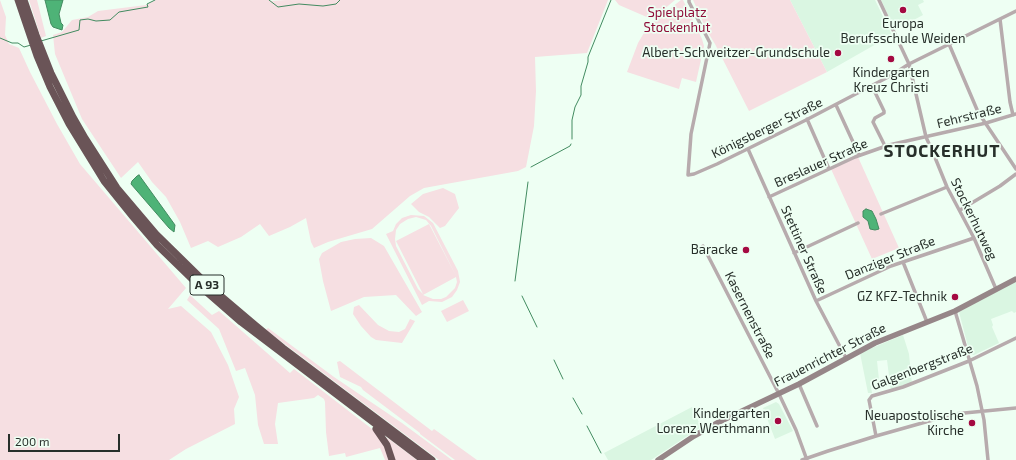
<!DOCTYPE html>
<meta charset="utf-8">
<style>
body{margin:0}
#map{position:relative;width:1016px;height:460px;overflow:hidden;background:#eefff3;font-family:"Exo 2",sans-serif}
canvas{display:block}
.scale{position:absolute;left:8px;top:434px;width:112px;height:18px;box-sizing:border-box;border:2px solid #272f2a;border-top:0;padding-left:5px;font-size:12px;line-height:14px;white-space:nowrap;color:#272f2a;-webkit-text-stroke:3px #eefff3;paint-order:stroke}
</style>
<div id="map">
<canvas width="1016" height="460"></canvas>
<div class="scale">200 m</div>
</div>
<script>
const ctx = document.querySelector('canvas').getContext('2d');
ctx.lineJoin = 'round';
function fillPath(path, color) { ctx.fillStyle = color; ctx.fill(path, 'evenodd'); }
const shape = rows => new Path2D(rows.map(r => 'M' + r).join(''));
function strokePath(path, color, width, dash) { ctx.strokeStyle = color; ctx.lineWidth = width; ctx.lineCap = dash ? 'butt' : 'round'; ctx.setLineDash(dash || []); ctx.stroke(path); }
function label(font, color, halo, rows, align = 'center') {
  ctx.font = font + ' "Exo 2",sans-serif'; ctx.lineWidth = 3.5; ctx.setLineDash([]); ctx.textBaseline = 'middle'; ctx.strokeStyle = halo; ctx.fillStyle = color; for (const [text, x, y, turn = 0] of rows) {
    ctx.save(); ctx.translate(x, y); ctx.rotate((+turn || 0) * Math.PI / 180); ctx.textAlign = isNaN(turn) ? turn : align; if (halo) ctx.strokeText(text, 0, 0); ctx.fillText(text, 0, 0); ctx.restore();
  }
}
fillPath(shape([
 [790,0,875,0,892,35,827,72],
 [881,0,923,0,924,2,918,5,923,15,895,30],
 [1016,281,1016,312,1014,313,1012,311,991,319,993,325,992,327,999,343,974,355,970,354,959,312],
 [903,335,909,354,912,384,891,392,887,360,877,361,879,380,870,381,872,393,868,393,860,353],
 [776,402,779,404,793,431,775,439,763,408],
 [692,407,701,427,651,460,608,460,604,453]
]), '#daf6e2');
fillPath(shape([
 [0,0,6,17,5,35,9,44,19,48,30,72,57,124,80,164,186,288,168,309,181,306,211,332,228,365,239,397,234,409,235,424,186,449,169,460,0,460],
 [29,0,37,0,46,36,41,38],
 [155,0,269,0,270,1,286,0,608,0,587,53,535,57,536,91,534,126,526,167,518,171,424,188,410,196,372,229,328,242,314,248,311,242,306,218,290,227,269,236,260,224,241,237,218,247,208,241,191,248,180,222,166,197,152,182,138,162,121,178,82,119,55,54,53,35,62,32,72,20,88,17,98,11,146,5],
 [615,0,675,0,656,16,649,18,619,5],
 [681,0,683,0,688,10,702,39,704,46,696,82,682,78,679,89,627,72,638,43,648,26],
 [693,0,790,0,827,72,749,111,715,44,707,31],
 [858,157,899,248,872,259,831,169],
 [443,188,455,194,459,208,445,226,440,228,429,217,419,212,411,204,423,194],
 [411,215,424,216,433,223,458,271,460,282,457,290,452,297,442,302,429,301,422,305,386,234,393,231,396,224,402,218],
 [416,217,426,220,431,226,456,276,429,224,396,241,423,294,418,289,396,246,395,239,396,230,400,224,408,219],
 [456,277,457,282,455,288,446,297,441,299,433,299,423,295],
 [371,238,384,246,422,312,416,316,396,295,364,297,331,311,323,281,319,259,322,253,341,242,355,239],
 [190,295,212,315,219,311,290,373,294,369,372,429,380,437,390,460,385,460,380,448,346,457,345,453,329,456,326,432,325,402,324,399,318,395,314,398,278,403,275,424,278,444,264,444,258,425,255,395,245,368,236,371,219,329,187,300],
 [463,300,469,311,447,322,441,311],
 [359,305,378,325,389,331,399,332,405,329,410,319,415,321,402,343,376,340,371,337,361,326,353,314,354,307],
 [268,328,334,377,402,423,452,460,439,460,266,330],
 [340,361,432,431,434,429,477,460,455,460,432,443,420,434,420,433,363,390,361,387,340,377,337,362],
 [385,437,389,439,417,460,394,460]
]), '#f6dfe2');
const water = shape([
 [45,0,63,0,59,14,61,23,63,25,62,30,53,27,51,24,45,0],
 [139,175,175,225,174,232,169,228,131,184,132,181,137,176,139,175],
 [866,209,872,211,876,219,879,229,875,230,870,229,868,221,863,217,863,211,866,209]
]);
fillPath(water, '#4eb377');
strokePath(water, '#428b60', 1);
strokePath(shape([
 [269,0,278,7,299,4,323,6,336,4,340,0],
 [0,38,12,43,18,43,24,47,31,45],
 [41,41,79,30,80,20,88,19,96,21,110,20,119,12,148,7,147,4,155,0],
 [572,139,572,120,575,107,581,95,581,86,588,62,588,57,611,0],
 [531,167,570,146,571,144],
 [515,281,528,182],
 [522,296,537,327],
 [554,360,563,379],
 [573,398,582,414],
 [587,426,601,453]
]), '#428b60', 1);
strokePath(shape([
 [689,0,689,2,710,43,691,134,688,175,694,174,717,164,806,120,892,75,909,64,1016,11],
 [879,0,909,64,926,137,934,155,947,187,974,238,996,289],
 [1000,19,1010,102,1013,115],
 [949,44,978,112,1016,169],
 [872,86,884,111,884,113,875,118,873,122,885,146],
 [836,105,859,155],
 [807,119,829,169],
 [748,149,816,301,846,358],
 [769,197,855,157,889,145,986,123,1016,114],
 [960,210,1000,186,1016,174],
 [881,214,947,187],
 [703,246,779,394,796,430,807,460],
 [794,253,858,223],
 [903,262,927,322],
 [816,301,891,266,974,238],
 [955,311,977,386,984,420,988,460],
 [799,384,817,426],
 [876,436,869,400,872,396,903,387,969,361,1016,338],
 [802,460,828,451,876,436,954,414,1016,408]
]), '#b7abad', 3.5);
strokePath(shape([
 [658,460,694,436,719,422,799,384,875,343,955,311,1016,279]
]), '#968688', 5.5);
strokePath(shape([
 [18,0,37,56,50,87,69,124,104,181,133,217,157,245,194,281,241,322,423,460],
 [24,0,36,35,51,73,73,117,85,138,117,188,156,234,209,286,255,325,283,348,432,460],
 [376,429,387,445,392,460]
]), '#6a5457', 7);
for (const [x, y, r, color] of [
 [903,10,4,"#a40941"],
 [838,53,4,"#a40941"],
 [891,59,4,"#a40941"],
 [746,250,4,"#a40941"],
 [955,297,4,"#a40941"],
 [778,421,4,"#a40941"],
 [972,423,4,"#a40941"]
]) { const dot = new Path2D(); dot.arc(x, y, r, 0, 2 * Math.PI); ctx.fillStyle = color; ctx.fill(dot); strokePath(dot, '#eefff3', 1.5); }
for (const [x, y, w] of [
 [207,285,34]
]) { const box = new Path2D(); box.roundRect(x - w / 2, y - 10, w, 20, 3); ctx.fillStyle = '#eefff3'; ctx.fill(box); strokePath(box, '#272f2a', 1); }
label('bold 12px', '#272f2a', null, [
 ["A 93",207,285]
]);
label('13px', '#8f0e39', '#eefff3', [
 ["Spielplatz",677,13],
 ["Stockenhut",677,28]
]);
label('13px', '#272f2a', '#eefff3', [
 ["Europa",903,24,"center"],
 ["Berufsschule Weiden",903,39,"center"],
 ["Albert-Schweitzer-Grundschule",830,53],
 ["Kindergarten",891,73,"center"],
 ["Kreuz Christi",891,88,"center"],
 ["Baracke",738,250],
 ["GZ KFZ-Technik",947,297],
 ["Kindergarten",770,414],
 ["Lorenz Werthmann",770,429],
 ["Neuapostolische",964,416],
 ["Kirche",964,431]
], 'right');
label('13px', '#272f2a', '#eefff3', [
 ["Fehrstraße",969,116,-14],
 ["Königsberger Straße",767,128,-26],
 ["Breslauer Straße",821,163,-24],
 ["Stockerhutweg",974,219,64],
 ["Stettiner Straße",804,250,66],
 ["Danziger Straße",890,258,-22],
 ["Kasernenstraße",750,315,63],
 ["Frauenrichter Straße",830,355,-27],
 ["Galgenbergstraße",922,367,-21]
]);
ctx.letterSpacing = '1px';
label('bold 17px', '#272f2a', '#eefff3', [
 ["STOCKERHUT",942,151]
]);
ctx.letterSpacing = '0px';
</script>
